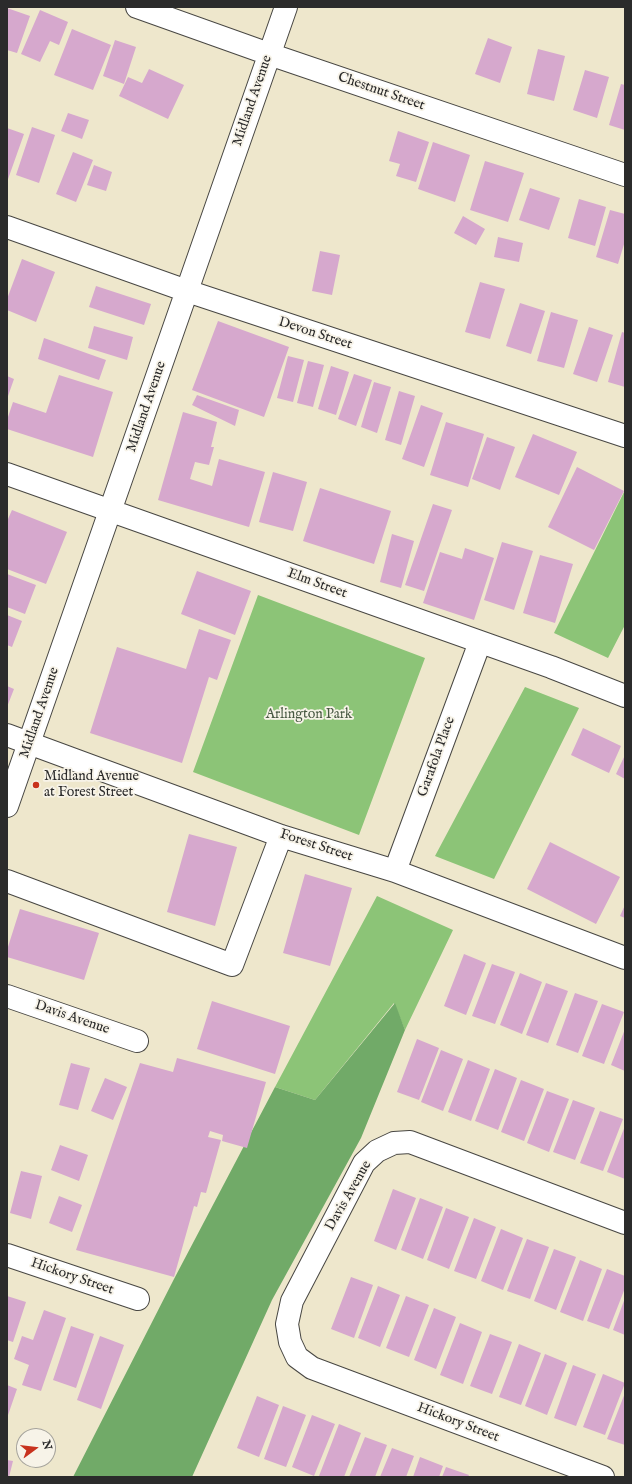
<!DOCTYPE html>
<style>
body{margin:0}
#map{position:relative;width:632px;height:1484px;overflow:hidden;background:#eee7cc;font-family:"IM FELL English",serif}
canvas{display:block}
.frame{position:absolute;inset:0;border:8px solid #2b2b2b;pointer-events:none}
.north{position:absolute;left:16px;top:1428px;width:40px;height:40px;box-sizing:border-box;background:#f7f3e8;border:1px solid #a5a39c;border-radius:50%;rotate:75deg;font-size:11px;font-weight:700;line-height:16px;text-align:center;color:#2b2b2b}
.north::after{content:'';display:block;margin:auto;width:14px;height:18px;background:#c8321e;clip-path:polygon(50% 0,100% 100%,50% 72%,0 100%)}
</style>
<div id="map">
<canvas width="632" height="1484"></canvas>
<div class="frame"></div>
<div class="north">N</div>
</div>
<script>
const ctx = document.querySelector('canvas').getContext('2d');
ctx.lineJoin = 'round';
function fillPath(path, color) { ctx.fillStyle = color; ctx.fill(path, 'evenodd'); }
const shape = rows => new Path2D(rows.map(r => 'M' + r).join(''));
function strokePath(path, color, width, dash) { ctx.strokeStyle = color; ctx.lineWidth = width; ctx.lineCap = dash ? 'butt' : 'round'; ctx.setLineDash(dash || []); ctx.stroke(path); }
function label(font, color, halo, rows, align = 'center') {
  ctx.font = font + ' "IM FELL English",serif'; ctx.lineWidth = 3.5; ctx.setLineDash([]); ctx.textBaseline = 'middle'; ctx.strokeStyle = halo; ctx.fillStyle = color; for (const [text, x, y, turn = 0] of rows) {
    ctx.save(); ctx.translate(x, y); ctx.rotate((+turn || 0) * Math.PI / 180); ctx.textAlign = isNaN(turn) ? turn : align; if (halo) ctx.strokeText(text, 0, 0); ctx.fillText(text, 0, 0); ctx.restore();
  }
}
fillPath(shape([
 [625,490,625,625,608,658,554,633],
 [258,595,425,658,359,835,193,772],
 [525,687,579,708,494,879,435,856],
 [377,896,453,930,405,1030,394,1003,315,1100,275,1087]
]), '#8cc477');
fillPath(shape([
 [395,1003,405,1030,361,1138,272,1300,192,1477,73,1477,174,1279,275,1087,315,1100]
]), '#71aa68');
fillPath(shape([
 [7,8,30,16,17,53,7,50],
 [40,10,68,22,59,45,50,41,40,62,21,54],
 [72,29,111,45,93,90,54,75],
 [488,38,512,47,500,83,475,74],
 [115,40,136,47,124,84,103,76],
 [538,49,565,56,554,101,527,94],
 [149,69,184,85,168,119,119,96,128,77,142,83],
 [585,70,609,77,597,118,573,110],
 [621,84,625,85,625,130,609,125],
 [68,113,89,120,82,139,61,131],
 [32,127,55,135,39,183,16,175],
 [7,128,24,134,7,182],
 [398,131,429,142,416,182,396,176,400,164,389,161],
 [433,142,470,155,455,202,418,189],
 [73,152,93,160,76,202,56,194],
 [485,161,524,173,508,222,470,210],
 [94,165,112,172,106,191,87,185],
 [530,188,560,198,549,230,519,220],
 [579,199,606,207,595,246,568,238],
 [610,210,625,214,625,241,618,264,596,257],
 [463,216,485,229,476,245,454,233],
 [498,237,523,243,519,262,494,257],
 [320,251,340,255,332,295,312,291],
 [22,259,55,272,36,322,7,310,7,299],
 [480,282,505,289,490,339,465,332],
 [96,286,151,304,144,325,89,307],
 [520,303,545,311,531,354,506,346],
 [551,312,578,320,564,368,537,361],
 [218,321,289,347,264,417,192,390],
 [94,326,133,337,127,360,88,348],
 [589,327,613,335,597,382,573,374],
 [622,332,625,333,625,387,608,382],
 [44,338,106,360,99,380,38,359],
 [288,356,304,360,293,402,277,398],
 [308,361,324,365,313,407,297,403],
 [331,366,349,372,336,415,318,409],
 [354,374,372,380,356,426,338,419],
 [59,375,113,392,93,457,7,429,7,420,13,402,46,413],
 [7,376,14,379,7,399],
 [374,382,391,387,377,433,361,427],
 [399,391,415,396,401,445,385,440],
 [197,395,239,410,235,426,192,405],
 [421,405,443,413,424,467,402,459],
 [183,412,217,422,211,447,214,447,209,465,195,462,190,479,212,486,219,459,265,472,249,527,158,500],
 [446,422,484,434,468,487,430,475],
 [533,434,577,452,559,495,515,477],
 [487,437,515,447,500,490,472,479],
 [577,467,624,491,594,550,548,527],
 [273,472,307,482,293,531,259,522],
 [320,488,391,511,374,564,303,541],
 [433,504,452,510,424,591,405,585],
 [12,510,67,532,46,584,7,569,7,519,8,519],
 [392,534,414,541,401,588,380,582],
 [502,542,533,551,514,610,484,600],
 [465,548,494,558,474,620,423,603,440,552,462,559],
 [540,555,573,564,555,623,523,613],
 [197,571,251,591,235,635,181,614],
 [7,574,36,585,25,614,7,607],
 [7,615,22,621,12,647,7,645],
 [199,629,231,640,217,680,209,677,182,763,90,733,117,647,186,669],
 [7,686,14,689,7,707],
 [583,728,621,746,609,773,571,755],
 [625,755,625,779,616,774],
 [189,834,237,847,215,926,167,912],
 [550,842,620,877,596,924,527,889],
 [305,874,352,888,330,966,283,953],
 [625,905,625,918,620,916],
 [20,909,99,933,84,980,7,957,7,950],
 [464,954,486,963,466,1015,444,1006],
 [492,964,515,972,495,1024,472,1016],
 [520,973,542,982,522,1034,500,1025],
 [546,983,568,991,548,1043,526,1035],
 [575,993,598,1001,578,1053,556,1045],
 [212,1001,290,1026,275,1074,197,1049],
 [602,1004,624,1012,604,1064,582,1056],
 [625,1029,625,1071,611,1065],
 [417,1039,439,1048,419,1100,397,1092],
 [441,1050,463,1059,443,1111,421,1102],
 [177,1058,266,1082,247,1148,222,1141,223,1135,210,1131,208,1137,221,1140,206,1193,201,1192,197,1207,194,1206,174,1277,76,1250,140,1063,173,1072],
 [468,1060,490,1069,471,1121,448,1112],
 [71,1063,90,1068,78,1110,59,1105],
 [495,1069,517,1078,498,1130,475,1121],
 [105,1078,127,1087,113,1120,91,1111],
 [521,1080,544,1089,524,1141,501,1132],
 [547,1091,569,1099,549,1152,527,1143],
 [573,1100,595,1108,575,1160,553,1152],
 [600,1111,623,1119,603,1171,580,1163],
 [625,1126,625,1179,607,1172],
 [60,1145,88,1155,79,1181,51,1170],
 [21,1171,42,1176,31,1219,10,1213],
 [393,1189,416,1198,396,1250,374,1241],
 [59,1196,82,1205,72,1232,49,1223],
 [420,1198,443,1207,423,1259,401,1250],
 [446,1208,469,1217,449,1269,427,1260],
 [474,1218,496,1227,476,1279,454,1271],
 [501,1229,523,1238,503,1290,481,1281],
 [527,1239,549,1247,530,1299,507,1291],
 [554,1249,576,1257,556,1310,534,1301],
 [580,1260,602,1269,583,1321,560,1312],
 [607,1269,625,1276,625,1288,609,1329,587,1321],
 [351,1277,373,1285,354,1338,331,1329],
 [378,1286,400,1295,380,1347,358,1338],
 [7,1296,26,1302,13,1342,7,1340],
 [406,1296,429,1305,409,1357,386,1348],
 [625,1298,625,1335,613,1330],
 [434,1308,456,1317,436,1369,414,1360],
 [44,1310,66,1318,41,1391,22,1385,29,1365,14,1359,22,1336,33,1340],
 [460,1323,482,1332,463,1384,440,1375],
 [71,1326,94,1334,76,1388,53,1380],
 [490,1334,512,1342,492,1394,470,1386],
 [100,1336,124,1345,101,1409,77,1400],
 [519,1344,541,1353,521,1405,499,1397],
 [545,1354,567,1363,547,1415,525,1406],
 [573,1365,596,1374,576,1426,554,1418],
 [603,1374,625,1383,605,1435,583,1427],
 [7,1385,17,1389,7,1418],
 [625,1393,625,1445,607,1439],
 [257,1396,279,1405,259,1457,237,1448],
 [283,1406,306,1415,286,1467,264,1459],
 [312,1415,335,1424,314,1476,292,1467],
 [339,1424,361,1433,344,1477,321,1477,319,1476],
 [365,1437,387,1445,375,1477,349,1477],
 [392,1448,414,1456,406,1477,380,1477],
 [420,1457,443,1466,439,1477,413,1477],
 [7,1460,13,1461,9,1477,7,1477],
 [446,1467,469,1475,468,1477,442,1477]
]), '#d6a8cd');
const minor = shape([
 [137,7,269,54,625,175],
 [7,227,187,291,625,436],
 [7,474,551,667,625,696],
 [7,735,281,836,395,871,625,958],
 [7,806,286,7],
 [395,871,480,642],
 [7,881,232,965,281,836],
 [7,996,137,1041],
 [7,1255,138,1299],
 [603,1477,312,1368,297,1357,290,1342,287,1324,292,1301,364,1163,377,1151,394,1143,410,1142,625,1223]
]);
strokePath(minor, '#484743', 24);
strokePath(minor, '#fff', 22);
for (const [x, y, r, color] of [
 [36,785,4,"#c8321e"]
]) { const dot = new Path2D(); dot.arc(x, y, r, 0, 2 * Math.PI); ctx.fillStyle = color; ctx.fill(dot); strokePath(dot, '#f7f3e8', 1.5); }
label('14px', '#2b2b2b', '#f7f3e8', [
 ["Chestnut Street",381,92,19],
 ["Midland Avenue",253,101,-71],
 ["Devon Street",315,334,18],
 ["Midland Avenue",147,407,-71],
 ["Elm Street",317,584,20],
 ["Midland Avenue",40,713,-71],
 ["Garafola Place",437,757,-70],
 ["Forest Street",316,846,18],
 ["Davis Avenue",72,1018,19],
 ["Davis Avenue",349,1196,-60],
 ["Hickory Street",72,1277,19],
 ["Hickory Street",458,1423,21]
]);
label('14px', '#485942', '#f7f3e8', [
 ["Arlington Park",309,715]
]);
label('14px', '#2b2b2b', '#f7f3e8', [
 ["Midland Avenue",44,777],
 ["at Forest Street",44,793]
], 'left');
</script>
